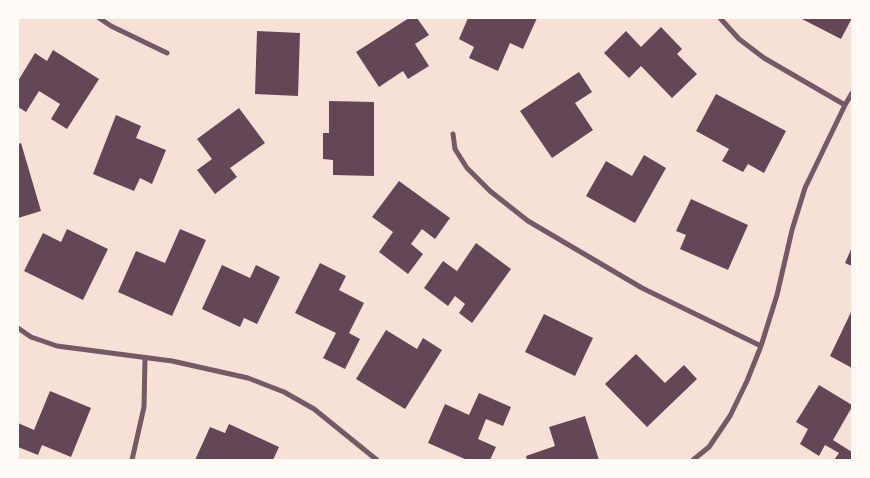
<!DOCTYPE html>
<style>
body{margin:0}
#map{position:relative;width:870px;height:478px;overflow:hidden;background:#f7e1d7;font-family:Overpass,sans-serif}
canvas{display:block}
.frame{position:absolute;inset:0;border:19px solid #fffaf5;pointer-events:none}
</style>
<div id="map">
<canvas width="870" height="478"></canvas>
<div class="frame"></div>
</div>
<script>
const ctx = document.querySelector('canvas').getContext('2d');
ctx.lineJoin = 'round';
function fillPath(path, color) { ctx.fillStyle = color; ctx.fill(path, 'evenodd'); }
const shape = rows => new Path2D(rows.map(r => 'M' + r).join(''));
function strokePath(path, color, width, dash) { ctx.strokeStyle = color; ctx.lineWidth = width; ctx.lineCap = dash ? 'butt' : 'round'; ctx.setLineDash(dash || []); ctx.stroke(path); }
fillPath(shape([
 [409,18,417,18,429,35,415,44,429,66,408,79,403,71,379,87,356,52],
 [468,18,537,18,523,49,510,43,498,71,469,58,474,47,459,39],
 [800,18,852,18,841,39],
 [661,27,682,49,677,54,697,74,672,98,641,66,629,78,604,53,626,31,641,47],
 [257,31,300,33,298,96,255,94],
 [53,50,99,79,67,129,51,119,60,104,39,91,26,112,18,107,18,81,35,53,47,61],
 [579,72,592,92,575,103,593,130,552,158,520,111],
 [716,94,786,131,764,173,748,164,743,172,722,161,729,149,696,131],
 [329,101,374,102,374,176,333,175,333,160,323,159,323,133,329,133],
 [239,108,265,143,230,168,237,177,215,194,197,170,212,159,197,139],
 [116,115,141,126,136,138,166,150,152,184,140,178,134,191,93,174],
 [21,143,41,211,18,218,18,144],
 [644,155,666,168,635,223,586,196,606,161,632,176],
 [399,181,450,218,435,239,422,229,411,244,423,254,408,274,379,252,393,232,372,217],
 [691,199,748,225,728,270,680,249,686,235,676,231],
 [67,229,108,249,83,300,24,271,43,233,61,242],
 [180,229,206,240,172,316,118,292,136,251,165,263],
 [476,243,511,269,472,323,459,313,465,304,455,296,448,306,424,288,443,261,457,271],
 [852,247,852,266,845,263],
 [320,263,346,276,339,290,364,303,349,333,360,339,345,369,323,358,336,333,295,313],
 [222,265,250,278,256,265,280,277,257,324,244,318,240,327,202,309],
 [852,310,852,368,830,356],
 [544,314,593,338,575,376,525,352],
 [386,330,417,349,423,338,442,350,405,409,356,379],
 [636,354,665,383,684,365,697,379,647,427,605,384],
 [819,385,852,405,852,407,833,440,852,452,852,460,834,460,839,453,825,445,819,456,800,444,808,429,796,422],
 [50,391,91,408,71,457,42,445,38,455,18,447,18,423,34,430],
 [479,393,511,407,503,426,486,419,478,439,496,447,490,460,467,460,428,443,445,404,469,415],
 [585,416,599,460,527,460,526,456,555,446,549,427],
 [229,424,279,447,273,460,195,460,210,427,225,433]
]), '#644757');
strokePath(shape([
 [99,18,111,26,167,53],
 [720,18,739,39,764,58,845,105],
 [453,134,455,149,467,168,490,191,528,221,642,288,761,346],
 [18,328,31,337,57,346,172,361,248,378,284,392,314,409,377,460],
 [132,460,144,407,145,358],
 [693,460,709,447,730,416,747,381,761,346,777,295,792,230,805,188,845,105,852,93]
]), '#755966', 5);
</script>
